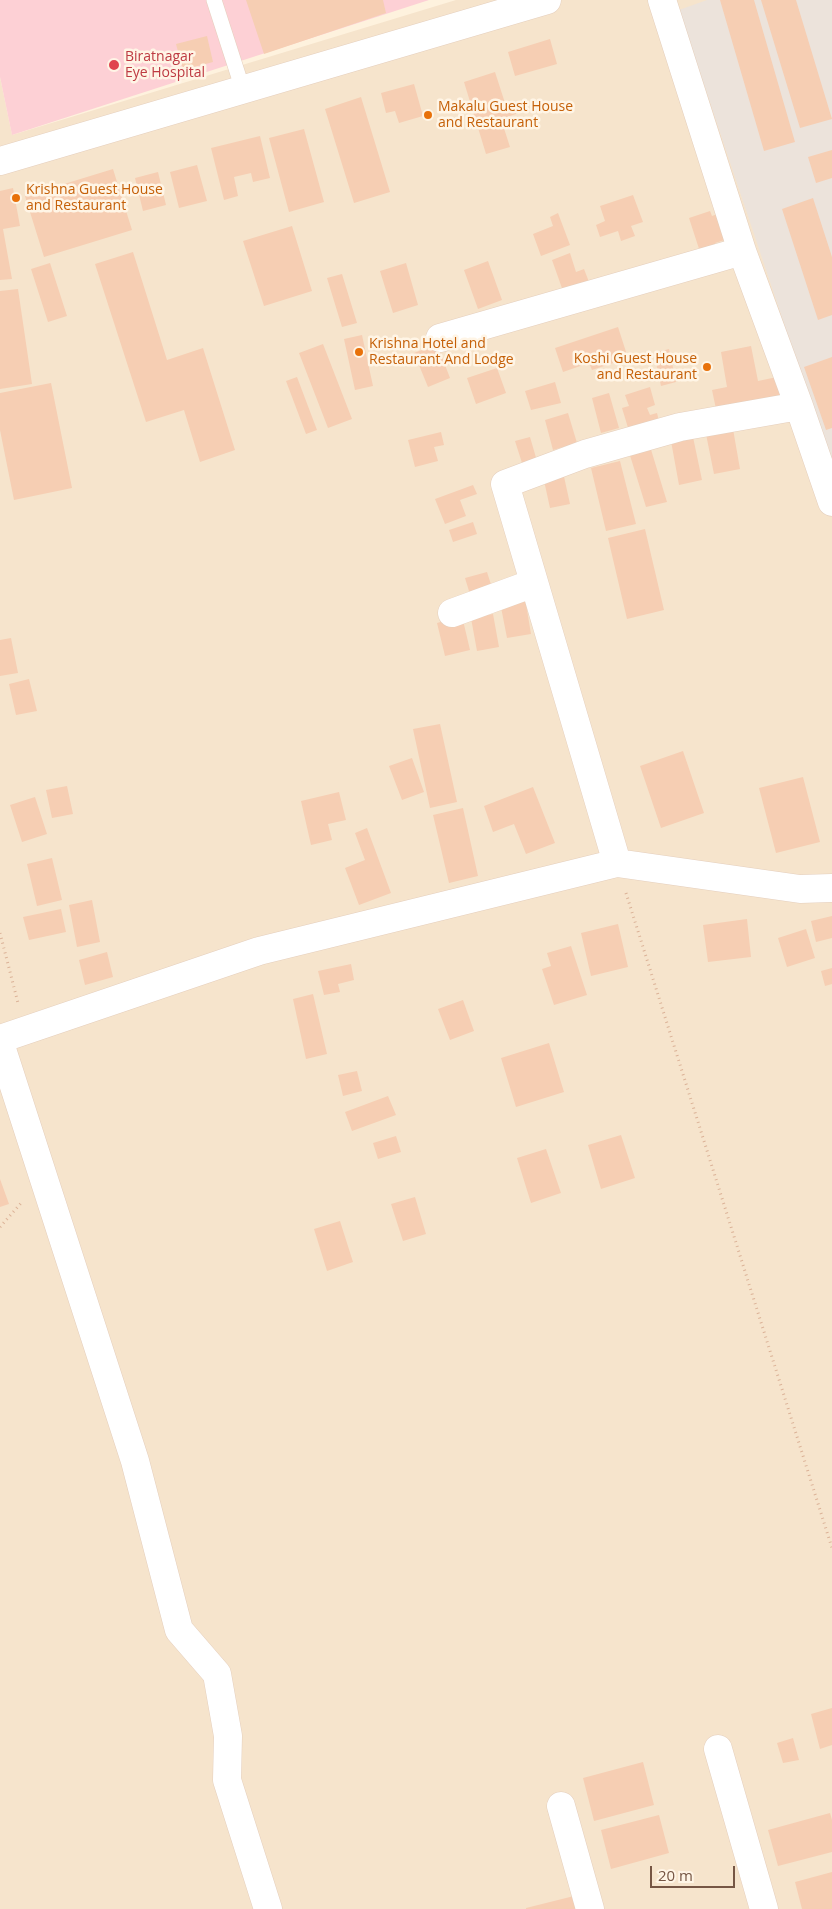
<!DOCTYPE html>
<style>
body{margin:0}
#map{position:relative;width:832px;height:1909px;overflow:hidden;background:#fef2de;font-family:"Open Sans",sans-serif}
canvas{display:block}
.scale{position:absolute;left:650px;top:1866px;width:85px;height:22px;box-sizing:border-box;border:2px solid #765644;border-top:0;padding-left:6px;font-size:15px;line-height:18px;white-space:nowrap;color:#765644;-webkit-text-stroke:4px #fff5e6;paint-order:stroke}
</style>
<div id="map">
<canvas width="832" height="1909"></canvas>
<div class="scale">20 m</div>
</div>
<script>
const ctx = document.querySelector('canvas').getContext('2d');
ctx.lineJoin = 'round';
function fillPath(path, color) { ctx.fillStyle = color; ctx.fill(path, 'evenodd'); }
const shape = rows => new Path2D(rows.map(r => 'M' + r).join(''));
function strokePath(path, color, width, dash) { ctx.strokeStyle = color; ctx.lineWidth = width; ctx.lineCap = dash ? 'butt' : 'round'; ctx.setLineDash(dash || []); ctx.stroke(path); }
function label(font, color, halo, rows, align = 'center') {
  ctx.font = font + ' "Open Sans",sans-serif'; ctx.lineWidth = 5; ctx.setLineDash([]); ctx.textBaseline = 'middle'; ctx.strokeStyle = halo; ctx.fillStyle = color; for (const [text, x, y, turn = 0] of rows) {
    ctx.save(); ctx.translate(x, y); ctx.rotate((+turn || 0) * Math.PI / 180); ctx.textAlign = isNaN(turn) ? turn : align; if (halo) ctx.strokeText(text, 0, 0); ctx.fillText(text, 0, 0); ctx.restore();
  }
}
fillPath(shape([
 [456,0,832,0,832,1909,0,1909,0,77,12,135]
]), '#f6e4cc');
fillPath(shape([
 [707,0,832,0,832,467,679,10]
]), '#ece3db');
fillPath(shape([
 [0,0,429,0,12,135,0,77]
]), '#fdd0d5');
fillPath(shape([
 [246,0,383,0,386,13,264,54],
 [720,0,754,0,795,142,764,151],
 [761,0,796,0,832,119,800,128],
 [207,36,213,62,183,70,176,44],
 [550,39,557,64,515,76,508,52],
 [495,72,505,103,512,101,516,114,501,119,510,147,486,154,464,82],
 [414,84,423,116,399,123,395,111,386,113,381,93],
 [361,97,390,192,354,203,325,109],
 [304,129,324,202,289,212,269,138],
 [260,136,270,178,253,182,251,173,234,177,238,196,224,200,211,148],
 [832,150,832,178,816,183,808,157],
 [197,165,207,201,179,208,170,172],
 [113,169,132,230,44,257,25,196],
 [158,172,166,205,143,211,135,178],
 [13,188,20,226,3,229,12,279,0,280,0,191],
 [633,195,643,222,631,226,635,236,621,241,618,231,600,237,596,225,605,221,600,206],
 [813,198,832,257,832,315,818,320,782,209],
 [710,211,712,216,723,212,731,238,715,243,718,253,702,258,689,218],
 [558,213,570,245,541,256,533,234,553,226,550,217],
 [292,226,312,291,264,306,243,241],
 [133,252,167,360,203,348,235,450,200,462,184,410,146,422,95,264],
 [570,253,576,272,584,269,589,282,563,291,552,260],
 [488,261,502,300,478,309,464,270],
 [50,263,67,316,48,322,31,269],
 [406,263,418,305,393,313,380,271],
 [342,274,357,323,342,327,327,278],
 [18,289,32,384,0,389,0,291],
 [618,327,628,358,592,370,589,363,563,372,555,348],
 [362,335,373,386,355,390,344,339],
 [323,344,352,419,328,428,299,353],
 [437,344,450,378,428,387,414,353],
 [751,346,758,381,777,377,781,396,716,409,712,390,727,387,721,352],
 [669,349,676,382,661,386,654,353],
 [832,357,832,428,826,430,804,367],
 [497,368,506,393,476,404,467,378],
 [297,377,317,430,306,434,286,381],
 [555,382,561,403,531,410,525,391],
 [51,383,72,488,14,500,0,430,0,393],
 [650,387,655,405,647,408,650,415,657,413,659,421,629,431,622,408,629,406,625,395],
 [609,393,619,428,601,433,592,398],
 [568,413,577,443,553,450,545,420],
 [733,429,740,469,714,474,706,434],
 [441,432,444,445,434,447,438,461,415,467,408,440],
 [530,437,537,461,523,466,515,441],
 [693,437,702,480,679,485,671,441],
 [649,443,667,502,646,507,628,449],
 [620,461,636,524,606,531,591,468],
 [563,472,570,504,550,508,543,476],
 [473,485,477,494,460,500,466,516,445,524,435,499],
 [473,522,477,534,453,542,449,530],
 [645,529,664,610,627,619,608,538],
 [487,572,494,594,472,601,465,578],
 [525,598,531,634,507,638,500,602],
 [493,614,499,647,477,651,471,618],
 [462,616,470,650,445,656,437,623],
 [11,638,18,673,0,676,0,640],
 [29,679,37,711,16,715,9,684],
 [440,724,457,802,430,808,413,729],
 [683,751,704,813,661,828,640,766],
 [412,758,424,792,402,800,389,766],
 [803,777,820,842,776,853,759,788],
 [67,786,73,814,52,818,46,790],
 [533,787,555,843,526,854,514,824,493,832,484,806],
 [339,792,346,820,328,824,332,840,311,845,301,801],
 [35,797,47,834,22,842,10,805],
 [463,808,478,876,449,883,433,815],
 [367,828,391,893,359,905,345,868,365,860,355,833],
 [52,858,62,900,37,906,27,864],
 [92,900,100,942,77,947,69,905],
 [61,909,66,932,29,940,23,917],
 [832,916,832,938,816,942,811,921],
 [747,919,751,957,708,962,703,925],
 [618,924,628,967,591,976,581,933],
 [806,929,815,958,787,967,778,938],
 [571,946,587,995,554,1005,542,969,551,966,547,953],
 [107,952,113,977,85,985,79,960],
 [351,964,354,980,338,984,340,992,324,995,318,971],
 [832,968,832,984,825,986,821,971],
 [313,994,327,1054,306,1059,293,999],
 [463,1000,474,1031,450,1040,438,1009],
 [549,1043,564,1092,516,1107,501,1058],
 [357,1071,362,1091,343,1096,338,1075],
 [388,1096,396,1115,352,1131,345,1112],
 [621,1135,635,1178,601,1189,588,1145],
 [396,1136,401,1152,378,1159,373,1143],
 [546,1149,561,1193,531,1203,517,1158],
 [0,1179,9,1204,0,1207],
 [415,1197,426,1234,403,1241,391,1204],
 [340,1221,353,1262,327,1271,314,1229],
 [832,1708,832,1745,820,1749,811,1714],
 [793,1738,799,1760,783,1763,777,1743],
 [643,1762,654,1805,594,1821,583,1778],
 [830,1813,832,1820,832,1852,778,1866,768,1830],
 [659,1815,669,1853,611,1869,601,1830],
 [832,1872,832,1909,802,1909,795,1882],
 [574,1896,577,1909,526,1909,526,1908]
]), '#f6ceb3');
const lane = shape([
 [214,0,243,90]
]);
const street = shape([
 [662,0,742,251,799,406,832,502],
 [0,161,547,0],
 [440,338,742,251],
 [452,613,534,583],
 [617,863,505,484,585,454,680,427,799,406],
 [0,1039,259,951,617,863,800,889,832,888],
 [0,1043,135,1461,179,1630,217,1674,228,1736,227,1780,268,1909],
 [718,1749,764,1909],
 [561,1806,590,1909]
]);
strokePath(lane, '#e5cfbd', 16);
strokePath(street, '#e5cfbd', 29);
strokePath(shape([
 [626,893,832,1548],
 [0,933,18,1003],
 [0,1227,22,1202]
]), '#dbb297', 3, [1, 4]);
strokePath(lane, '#fff', 15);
strokePath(street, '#fff', 28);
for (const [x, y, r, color] of [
 [114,65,6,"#e0444e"],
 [428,115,5,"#e8710a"],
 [16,198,5,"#e8710a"],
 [359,352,5,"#e8710a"],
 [707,367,5,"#e8710a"]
]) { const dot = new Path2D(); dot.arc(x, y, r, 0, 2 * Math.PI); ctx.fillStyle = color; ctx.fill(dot); strokePath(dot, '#fff5e6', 2); }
label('14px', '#be3a42', '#fff5e6', [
 ["Biratnagar",125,57],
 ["Eye Hospital",125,73]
], 'left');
label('14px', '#c56008', '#fff5e6', [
 ["Makalu Guest House",438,107],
 ["and Restaurant",438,123],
 ["Krishna Guest House",26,190],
 ["and Restaurant",26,206],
 ["Krishna Hotel and",369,344],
 ["Restaurant And Lodge",369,360],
 ["Koshi Guest House",697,359,"right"],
 ["and Restaurant",697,375,"right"]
], 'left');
</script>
